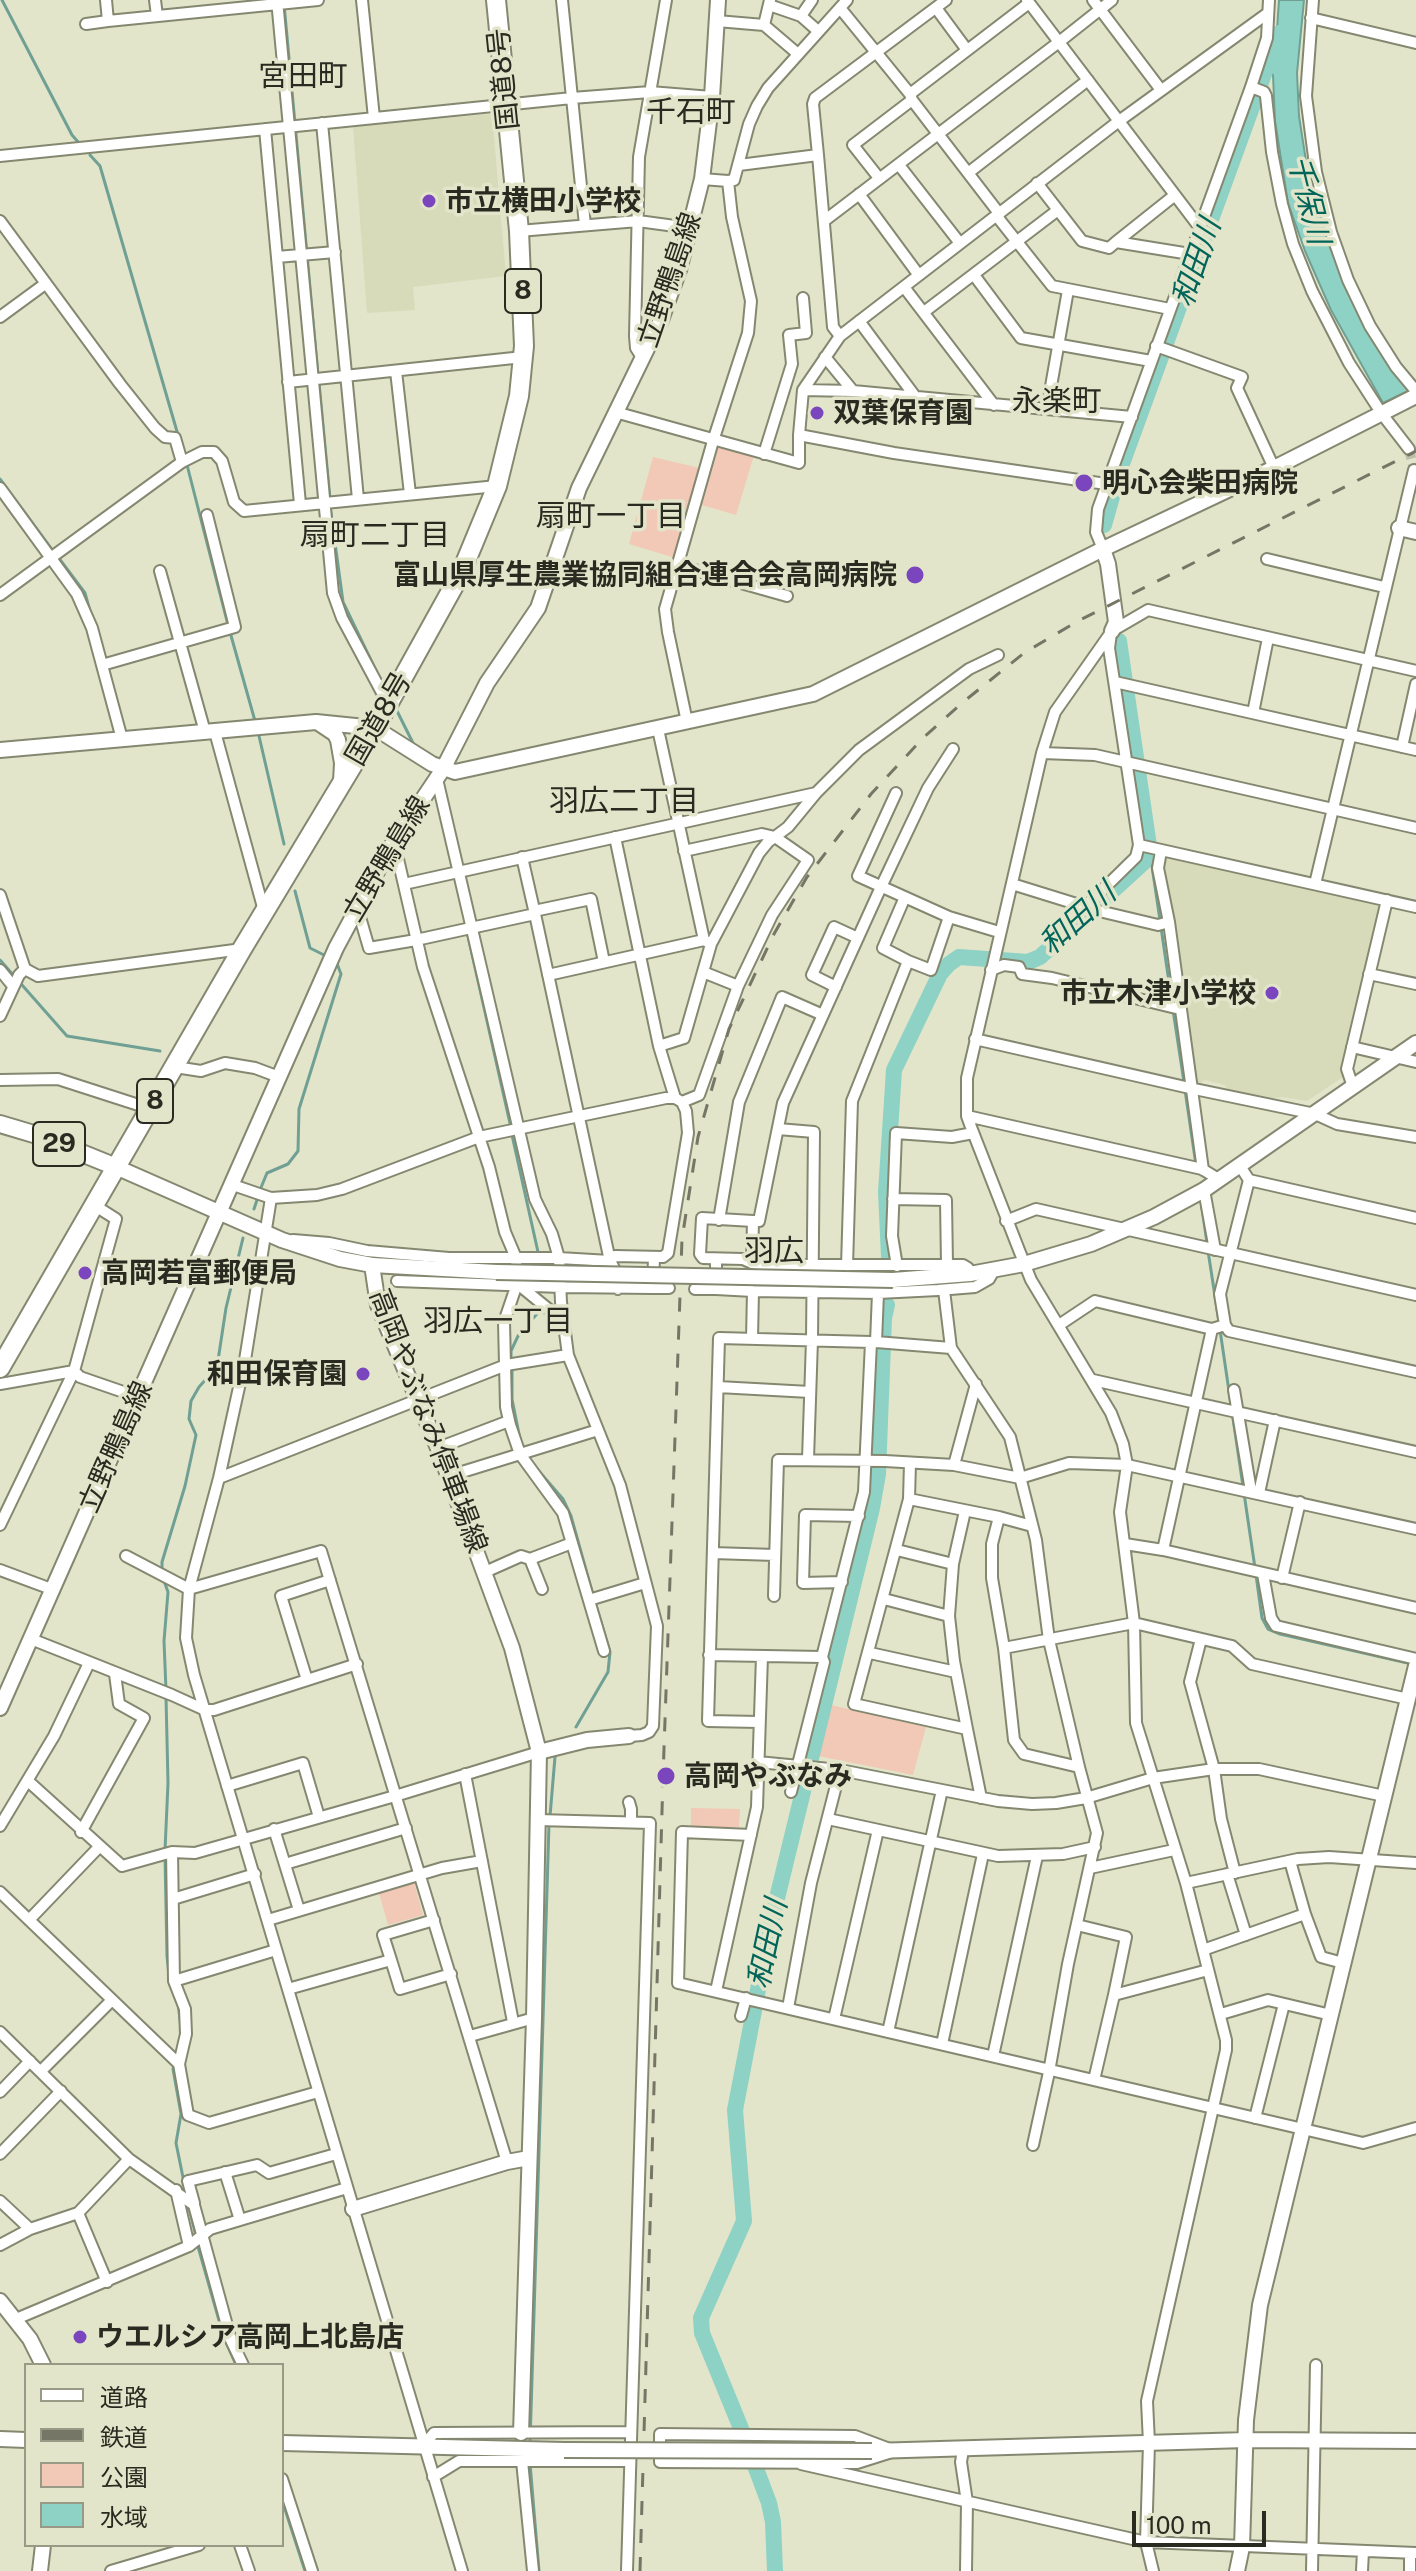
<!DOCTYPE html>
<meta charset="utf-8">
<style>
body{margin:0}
#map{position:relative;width:1416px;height:2571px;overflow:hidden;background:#e2e5ca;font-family:"Public Sans","Noto Sans JP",sans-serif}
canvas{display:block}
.legend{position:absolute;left:24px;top:2363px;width:260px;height:184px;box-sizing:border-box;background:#e2e5ca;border:2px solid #989a86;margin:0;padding:10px 14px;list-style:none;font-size:24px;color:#292a20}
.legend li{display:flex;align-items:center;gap:16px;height:40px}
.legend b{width:40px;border:2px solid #989a86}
.scale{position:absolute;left:1132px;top:2511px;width:134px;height:36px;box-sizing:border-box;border:4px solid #292a20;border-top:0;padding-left:10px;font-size:24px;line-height:28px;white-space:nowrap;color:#292a20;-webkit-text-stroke:6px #e2e5ca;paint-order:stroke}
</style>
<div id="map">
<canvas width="1416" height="2571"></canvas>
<ul class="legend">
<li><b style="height:10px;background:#fff"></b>道路</li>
<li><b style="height:10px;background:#757665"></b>鉄道</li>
<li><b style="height:22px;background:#f2c8b7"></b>公園</li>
<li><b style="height:22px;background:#8ed2c5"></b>水域</li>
</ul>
<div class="scale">100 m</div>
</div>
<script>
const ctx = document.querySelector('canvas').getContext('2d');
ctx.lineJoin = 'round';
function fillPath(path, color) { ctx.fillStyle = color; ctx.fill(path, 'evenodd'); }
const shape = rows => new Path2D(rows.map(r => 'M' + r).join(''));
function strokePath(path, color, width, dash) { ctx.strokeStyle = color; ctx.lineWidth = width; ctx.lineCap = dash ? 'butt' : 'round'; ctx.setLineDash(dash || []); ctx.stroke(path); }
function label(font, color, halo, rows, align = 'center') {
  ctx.font = font + ' "Public Sans","Noto Sans JP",sans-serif'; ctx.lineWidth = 7; ctx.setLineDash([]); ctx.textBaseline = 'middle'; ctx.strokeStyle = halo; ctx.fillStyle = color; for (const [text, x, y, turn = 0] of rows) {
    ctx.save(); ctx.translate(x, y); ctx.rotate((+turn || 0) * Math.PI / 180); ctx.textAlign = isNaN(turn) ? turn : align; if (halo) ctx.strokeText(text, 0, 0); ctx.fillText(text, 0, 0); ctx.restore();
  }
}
fillPath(shape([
 [492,114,506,276,413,287,415,310,367,313,353,126],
 [1170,856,1375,902,1381,909,1343,1077,1307,1101,1282,1097,1261,1100,1238,1095,1237,1092,1228,1090,1225,1085,1205,1080,1200,1083,1194,1080,1163,863]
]), '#d7dbb9');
fillPath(shape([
 [719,445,754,455,736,515,702,505],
 [653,457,704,469,679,559,629,544],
 [831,1705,926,1727,913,1775,818,1756],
 [691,1808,740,1809,739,1827,691,1828],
 [414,1882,423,1915,388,1925,379,1893]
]), '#f2c8b7');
const water = shape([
 [1279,0,1304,0,1297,73,1299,116,1308,174,1330,247,1344,281,1384,355,1408,391,1383,403,1331,310,1305,251,1288,203,1275,121,1273,75,1269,69,1274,30,1277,29,1279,0]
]);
fillPath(water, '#8ed2c5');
strokePath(water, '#70a094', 2);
strokePath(shape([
 [2,0,72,135,79,143],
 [284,4,318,375],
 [90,155,100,166,178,435],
 [319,383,330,499],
 [186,461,228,625],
 [0,479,53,551],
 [330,506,343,602,381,681],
 [58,557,85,593,90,611],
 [230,632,255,721],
 [396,709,414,745],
 [259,736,284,844],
 [1150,853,1160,920],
 [295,891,310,948,326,956],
 [1161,927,1172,1003],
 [467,932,511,1128],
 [0,960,67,1036,160,1051],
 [1173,1010,1184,1082],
 [1185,1090,1196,1165],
 [512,1135,538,1252],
 [260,1190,267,1173,288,1164,298,1151,299,1109,341,974,336,961],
 [1202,1208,1207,1243],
 [254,1209,258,1197],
 [1208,1251,1219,1322],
 [1220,1330,1255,1568],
 [511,1359,511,1351,518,1336,541,1309],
 [512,1367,512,1399,520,1439],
 [537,1469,563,1499,571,1516,593,1595],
 [162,1571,162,1562,185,1486,196,1435,189,1419,191,1401,199,1387,217,1367,226,1308,243,1238],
 [1256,1575,1262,1618,1268,1629,1280,1634,1412,1664],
 [163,1578,168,1592,164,1641,166,1690],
 [576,1727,608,1672,610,1652,595,1602],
 [550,1816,555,1757],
 [165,1850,168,1783,166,1697],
 [165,1857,167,1956,170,1985],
 [178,2003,181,2028],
 [175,2063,173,2069,181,2114,176,2143,187,2197],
 [188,2204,196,2236],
 [197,2243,224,2338,236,2365],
 [530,2444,549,1824],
 [530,2463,539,2571],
 [282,2500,305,2571]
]), '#70a094', 3);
strokePath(shape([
 [1104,525,1119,472,1279,33],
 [889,1257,886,1192,894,1070,940,974,949,964,959,957,1028,962,1040,957,1143,863,1150,853,1119,641],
 [775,2571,773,2522,769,2503,740,2426,702,2333,701,2318,744,2221,735,2110,770,1927,872,1508,878,1474,884,1318,887,1305]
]), '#8ed2c5', 16);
strokePath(shape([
 [1409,449,1414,470]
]), '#bdc0a8', 10, [10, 5]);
const minor = shape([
 [106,0,108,21,318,0],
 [155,0,157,16],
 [277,0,333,593,342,618,388,704],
 [362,0,374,118],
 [562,0,585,225],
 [1027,0,1200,228],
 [1093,0,1161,90],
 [1313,0,1306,96,1316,172,1331,232,1348,280,1370,326,1396,367,1416,391],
 [769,5,801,16,818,31],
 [840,8,910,94,912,100,998,212,999,219,1052,286,1170,309],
 [936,8,967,50],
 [801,16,812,0],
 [1311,18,1416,43],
 [717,21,764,25,770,0],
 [86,24,108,21],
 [764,25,798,54],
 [1251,87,1264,92,1266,96,1272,152,1282,204,1293,244,1312,291,1349,363,1382,414,1409,449],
 [910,94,1029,3],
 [322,123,358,499],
 [265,129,300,504],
 [818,155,813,104,815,98,946,0],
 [0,156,572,98,650,92,712,97],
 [739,165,818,155,833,327,840,336],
 [899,165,959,242],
 [968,173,1088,80],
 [879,178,853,145,912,100],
 [702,179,728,181,734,180,749,124,757,106,768,88,847,0],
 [1037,183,1082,241,1109,248,1116,242,1190,254],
 [859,194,918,274],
 [0,221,120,384,155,428,165,437,175,438,182,462],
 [824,221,1059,42,1112,0],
 [519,231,638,221,690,228],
 [1116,242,1175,195],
 [277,257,335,252],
 [974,275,1021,338,1151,361],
 [904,287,994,405],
 [924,312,1058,210],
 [0,317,45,284],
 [859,321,917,399],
 [1156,346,1242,377,1237,388,1274,468],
 [825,357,853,391],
 [643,359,636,348,635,336,639,157,666,0],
 [396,371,410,494],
 [288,382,523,357],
 [803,390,853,391,1132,417],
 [1047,409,1068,290],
 [615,412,799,463,799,435,894,453,1106,484],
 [799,435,803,390,840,336,1119,121,1268,13],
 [764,454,792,364,789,335,806,333,803,298],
 [0,488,77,594,92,628,122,739],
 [1103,549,1096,532,1098,509,1251,87,1267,38,1269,0],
 [1267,559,1384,587],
 [677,565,787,596],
 [160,571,205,732],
 [0,595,182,462,202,452,214,452,222,461,234,502,244,511,497,486],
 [102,665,235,627,207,515],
 [1115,682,1416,750],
 [1253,713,1268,638],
 [687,722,668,632,665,609,713,441,748,333,751,301,732,217,728,181],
 [658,729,704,940,711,944],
 [215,732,264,911],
 [1402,747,1416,684],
 [1042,753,1095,755,1416,828],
 [437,779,535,1199,552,1234,559,1258,561,1302,568,1355,620,1485,657,1626,653,1726,649,1732,642,1735,629,1736],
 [896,793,858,876,949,917,999,932],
 [1139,845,1416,907],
 [388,851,398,859,423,967,489,1167,505,1232,516,1258,517,1284,504,1322,506,1407,510,1425,520,1454,563,1513,604,1651],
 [1161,851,1158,868,1169,922,1203,1170],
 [404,884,816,793],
 [1012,884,1099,911,1158,925,1169,922],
 [1315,884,1414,470],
 [0,895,25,969,38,976,242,949],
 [905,897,883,948,908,961,931,970,949,917],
 [357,907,369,948,416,940,535,914,522,857],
 [1085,907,1136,857,1139,845,1109,648,1111,633],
 [534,911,591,899,604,962],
 [535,914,610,1261,616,1272,618,1289],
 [0,970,13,986],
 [991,970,1004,965,1019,967,1022,974,1052,978,1180,1009],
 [703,972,738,986],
 [1369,974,1416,984],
 [548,975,704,940],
 [836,987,812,975,834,927,858,938],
 [0,1016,19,975,25,969],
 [975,1039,1190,1088,1315,1114,1337,1124,1416,1137],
 [659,1046,684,1038,711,944,759,853,768,842,788,827,816,793,859,750,969,669,998,655],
 [1352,1047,1416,1062],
 [175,1067,201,1071,225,1063,255,1068,279,1077],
 [0,1080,58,1079,151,1109],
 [1353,1087,1347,1069,1387,900],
 [682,1102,699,1095,738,986,772,915,808,860,775,837,762,834,684,851],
 [967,1116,1202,1169,1220,1180],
 [778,1129,814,1132,812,1340,808,1459],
 [1240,1166,1249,1180,1416,1218],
 [1249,1180,1220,1294,1225,1325,1229,1331,1416,1372],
 [233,1185,271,1198,317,1195,342,1189,479,1137,666,1098,675,1098],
 [1204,1190,1215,1250],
 [271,1198,245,1360,219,1478,189,1589,186,1638,194,1675,462,2571],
 [893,1199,946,1200,947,1265],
 [719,1220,739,1102,782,997,823,1015],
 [753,1221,702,1218,700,1254,703,1258,743,1259,752,1263,765,1265,963,1265,968,1268,970,1274],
 [1006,1221,1036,1209,1416,1295],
 [293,1240,329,1243,367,1251,449,1258,559,1258,610,1261,615,1256,663,1257,668,1253,688,1133,686,1111,682,1102,675,1098,659,1046,615,837],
 [716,1259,716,1289,753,1291],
 [752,1263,753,1221,759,1221,783,1103,881,887,928,788,953,749],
 [847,1266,852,1101,908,961],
 [897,1266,892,1236,896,1133,952,1137,973,1133],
 [397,1281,561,1287,653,1288,654,1257],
 [519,1285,563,1321],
 [653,1288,669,1288],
 [695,1289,716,1289],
 [944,1290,951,1348],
 [1059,1325,1095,1301,1212,1329],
 [752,1339,753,1291,878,1293,938,1290,975,1287,989,1279,994,1270],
 [876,1342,951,1348,1010,1437,1036,1540,1049,1640,1079,1767],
 [1093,1380,1416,1452],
 [0,1384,74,1371,80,1377,138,1397],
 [718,1387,810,1392],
 [1234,1390,1251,1491],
 [438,1448,509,1421],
 [954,1465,976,1384],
 [449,1476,598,1430],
 [219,1478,506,1365,568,1355],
 [1259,1493,1275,1420],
 [909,1499,910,1463],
 [965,1511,953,1564,949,1616,954,1661,967,1729,854,1704,909,1499,999,1517],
 [0,1525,74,1371,116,1219,94,1205],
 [1032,1526,999,1517,992,1544,992,1578,1004,1648,1014,1740,1024,1754,1079,1767,1097,1833,1068,1964,1049,2072,1033,2145],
 [1125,1544,1163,1550,1416,1608],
 [897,1550,953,1564],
 [1163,1550,1212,1329,1225,1325],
 [713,1553,775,1555],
 [126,1556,189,1589,321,1551,507,2162],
 [530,1559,542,1589],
 [0,1570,54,1590],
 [485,1572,521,1556,530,1559,572,1543],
 [1263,1574,1271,1618,1276,1626,1416,1659],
 [1282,1578,1300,1502],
 [842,1582,803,1583,805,1515,859,1516],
 [774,1596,778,1460,885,1461,954,1465,1020,1478,1069,1463,1127,1465,1416,1529],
 [884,1599,949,1616],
 [589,1600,645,1583],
 [31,1639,172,1695,205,1710,214,1710,357,1664],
 [1201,1639,1190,1682,1214,1769,1221,1819,1235,1873],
 [1004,1648,1134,1623,1232,1646,1252,1664,1408,1699],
 [870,1653,956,1672],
 [709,1655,822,1657],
 [307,1680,281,1596,330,1580],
 [759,1722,708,1721,719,1338,871,1342],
 [967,1729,981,1798],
 [758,1762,840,1770,998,1801,1032,1804,1056,1803,1086,1798,1153,1778,1214,1769,1259,1769,1384,1796],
 [465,1774,513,2022],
 [28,1781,122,1866,172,1852,195,1853,395,1796,539,1752],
 [227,1786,303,1763,319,1817],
 [791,1792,824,1662,822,1657,864,1492,871,1342,876,1342,878,1293],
 [629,1802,631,1809,631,1822],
 [828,1819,998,1856,1063,1854,1095,1847],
 [538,1820,650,1823,627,2571],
 [0,1826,54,1736,89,1663],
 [274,1829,299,1910],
 [81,1832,144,1718,119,1704,115,1674],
 [751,1835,682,1832,678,1983,1363,2143,1416,2128],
 [172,1852,174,1981,185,2009,186,2034,179,2064],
 [285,1864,406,1828],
 [1090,1868,1174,1850],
 [1227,1874,1246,1935],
 [1186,1883,1298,1859,1329,1857,1416,1863],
 [0,1892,179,2064,188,2115,209,2123,318,2092],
 [173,1899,255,1874],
 [1305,1914,1321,1957,1343,1963],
 [29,1920,99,1847],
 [268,1920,442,1868,482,1861],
 [1077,1925,1126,1937,1114,1995,1208,1970],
 [1203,1950,1305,1914,1290,1861],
 [391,1960,400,1989,451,1974],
 [174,1981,276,1950],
 [288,1989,391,1960,383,1935,434,1920],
 [716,1991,757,1807,762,1656],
 [788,2008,811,1883,840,1770],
 [1221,2014,1268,2000,1331,2015],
 [741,2016,746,1998],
 [834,2019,878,1830],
 [0,2032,129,2159,194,2205,231,2340,243,2365],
 [888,2032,942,1790],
 [470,2036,534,2018],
 [942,2044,983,1854],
 [993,2056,1037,1856],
 [41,2071,111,2001],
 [1094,2080,1114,1995],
 [0,2092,30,2061],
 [1255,2118,1284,2004],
 [0,2154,61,2091],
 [225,2172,240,2220],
 [176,2190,189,2246],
 [0,2201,30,2229],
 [194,2203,188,2181,257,2165,269,2173,336,2154],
 [0,2245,30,2229,78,2213],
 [107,2282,78,2213,129,2159],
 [16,2319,189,2246,210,2229,347,2188],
 [660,2434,855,2436,895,2451,857,2463,660,2462,660,2434],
 [423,2446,434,2433,631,2432],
 [963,2450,961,2462,967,2502,966,2571],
 [522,2461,533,2571],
 [801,2464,1146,2542,1416,2553],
 [433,2477,459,2461,629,2461],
 [282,2479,312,2571],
 [240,2545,249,2571],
 [111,2571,199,2545],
 [1153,2571,1146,2542,1149,2443,1147,2401,1226,2050,1226,2040,1186,1883,1136,1723,1134,1623,1120,1512,1127,1465,1123,1444,1111,1413,1031,1280,1019,1250,971,1127,967,1116,967,1078,1042,753,1055,712,1112,631,1148,610,1416,671],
 [1312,2571,1316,2365],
 [1362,2571,1363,2551],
 [1410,2571,1410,2553]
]);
const tertiary = shape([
 [1399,528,1416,532],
 [1103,549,1108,564,1116,622,1112,631],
 [320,724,335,734,338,740,342,763,341,782],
 [0,750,316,722,375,728,432,764,455,772,813,694,1103,549,1274,468,1416,396],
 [372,1265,496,1272],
 [893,1280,970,1274,1024,1264,1091,1244,1154,1217,1204,1190,1416,1043],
 [353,2209,507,2162,529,2158],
 [521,2433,534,2018,539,1752],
 [0,2439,26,2440],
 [282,2443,564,2450],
 [872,2451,1246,2440,1416,2441],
 [1237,2571,1242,2547,1246,2420,1260,2305,1416,1666]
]);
const secondary = shape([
 [116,1167,282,1240,340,1259,372,1265,378,1305,438,1448,512,1648,539,1752,587,1740,629,1736],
 [0,1708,336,948,388,851,443,769,487,683,538,608,579,488,661,320,679,270,702,179,712,97,718,0],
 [0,2301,30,2339,43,2365],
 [40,2571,43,2545]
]);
const primary = shape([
 [0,1124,37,1135,116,1167]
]);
const trunk = shape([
 [0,1368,242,949,375,728,461,573,497,486,519,396,524,346,519,231,496,0]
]);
strokePath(minor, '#858870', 14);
strokePath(tertiary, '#858870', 18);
strokePath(secondary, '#858870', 18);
strokePath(primary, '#858870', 20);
strokePath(trunk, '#858870', 22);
strokePath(minor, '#fff', 10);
strokePath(tertiary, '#fff', 14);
strokePath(secondary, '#fff', 14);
strokePath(primary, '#fff', 16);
strokePath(trunk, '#fff', 18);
strokePath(shape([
 [640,2571,663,1777,682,1239,698,1137,729,1029,774,934,807,877,871,794,923,738,962,703,1024,653,1078,621,1416,451]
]), '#757665', 3, [14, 14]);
const tertiaryBridge = shape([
 [496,1272,893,1280],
 [564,2450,872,2451]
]);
strokePath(tertiaryBridge, '#858870', 18, []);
strokePath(tertiaryBridge, '#fff', 14);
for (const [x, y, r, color] of [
 [429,201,8,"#7b46bd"],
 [817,413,8,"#7b46bd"],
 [1084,483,10,"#7b46bd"],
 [915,575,10,"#7b46bd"],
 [1272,993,8,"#7b46bd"],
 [85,1273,8,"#7b46bd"],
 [363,1374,8,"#7b46bd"],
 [666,1776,10,"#7b46bd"],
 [80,2337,8,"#7b46bd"]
]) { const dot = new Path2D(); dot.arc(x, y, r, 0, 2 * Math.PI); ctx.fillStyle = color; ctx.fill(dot); strokePath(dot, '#e2e5ca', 3); }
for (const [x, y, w] of [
 [523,291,36],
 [155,1101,36],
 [59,1144,52]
]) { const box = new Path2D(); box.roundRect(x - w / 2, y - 22, w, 44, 6); ctx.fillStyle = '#e2e5ca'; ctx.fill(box); strokePath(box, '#292a20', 2); }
label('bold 26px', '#292a20', null, [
 ["8",523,291],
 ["8",155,1101],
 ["29",59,1144]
]);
label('28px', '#292a20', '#e2e5ca', [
 ["国道8号",504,79,-96],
 ["立野鴨島線",670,280,-71],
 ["国道8号",379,719,-60],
 ["立野鴨島線",387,859,-59],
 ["高岡やぶなみ停車場線",428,1421,69],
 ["立野鴨島線",116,1447,-66]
]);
label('bold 28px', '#292a20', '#e2e5ca', [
 ["市立横田小学校",445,201],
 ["双葉保育園",833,413],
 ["明心会柴田病院",1102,483],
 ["富山県厚生農業協同組合連合会高岡病院",897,575,"right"],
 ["市立木津小学校",1256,993,"right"],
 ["高岡若富郵便局",101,1273],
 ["和田保育園",347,1374,"right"],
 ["高岡やぶなみ",684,1776],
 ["ウエルシア高岡上北島店",96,2337]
], 'left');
label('30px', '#292a20', '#e2e5ca', [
 ["宮田町",303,77],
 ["千石町",691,113],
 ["永楽町",1057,402],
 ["扇町一丁目",611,517],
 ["扇町二丁目",375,536],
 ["羽広二丁目",624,802],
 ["羽広",774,1252],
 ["羽広一丁目",498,1322]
]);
label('italic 30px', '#026559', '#e2e5ca', [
 ["千保川",1308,200,76],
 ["和田川",1197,263,-71],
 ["和田川",1078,919,-42],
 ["和田川",768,1944,-78]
]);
</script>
